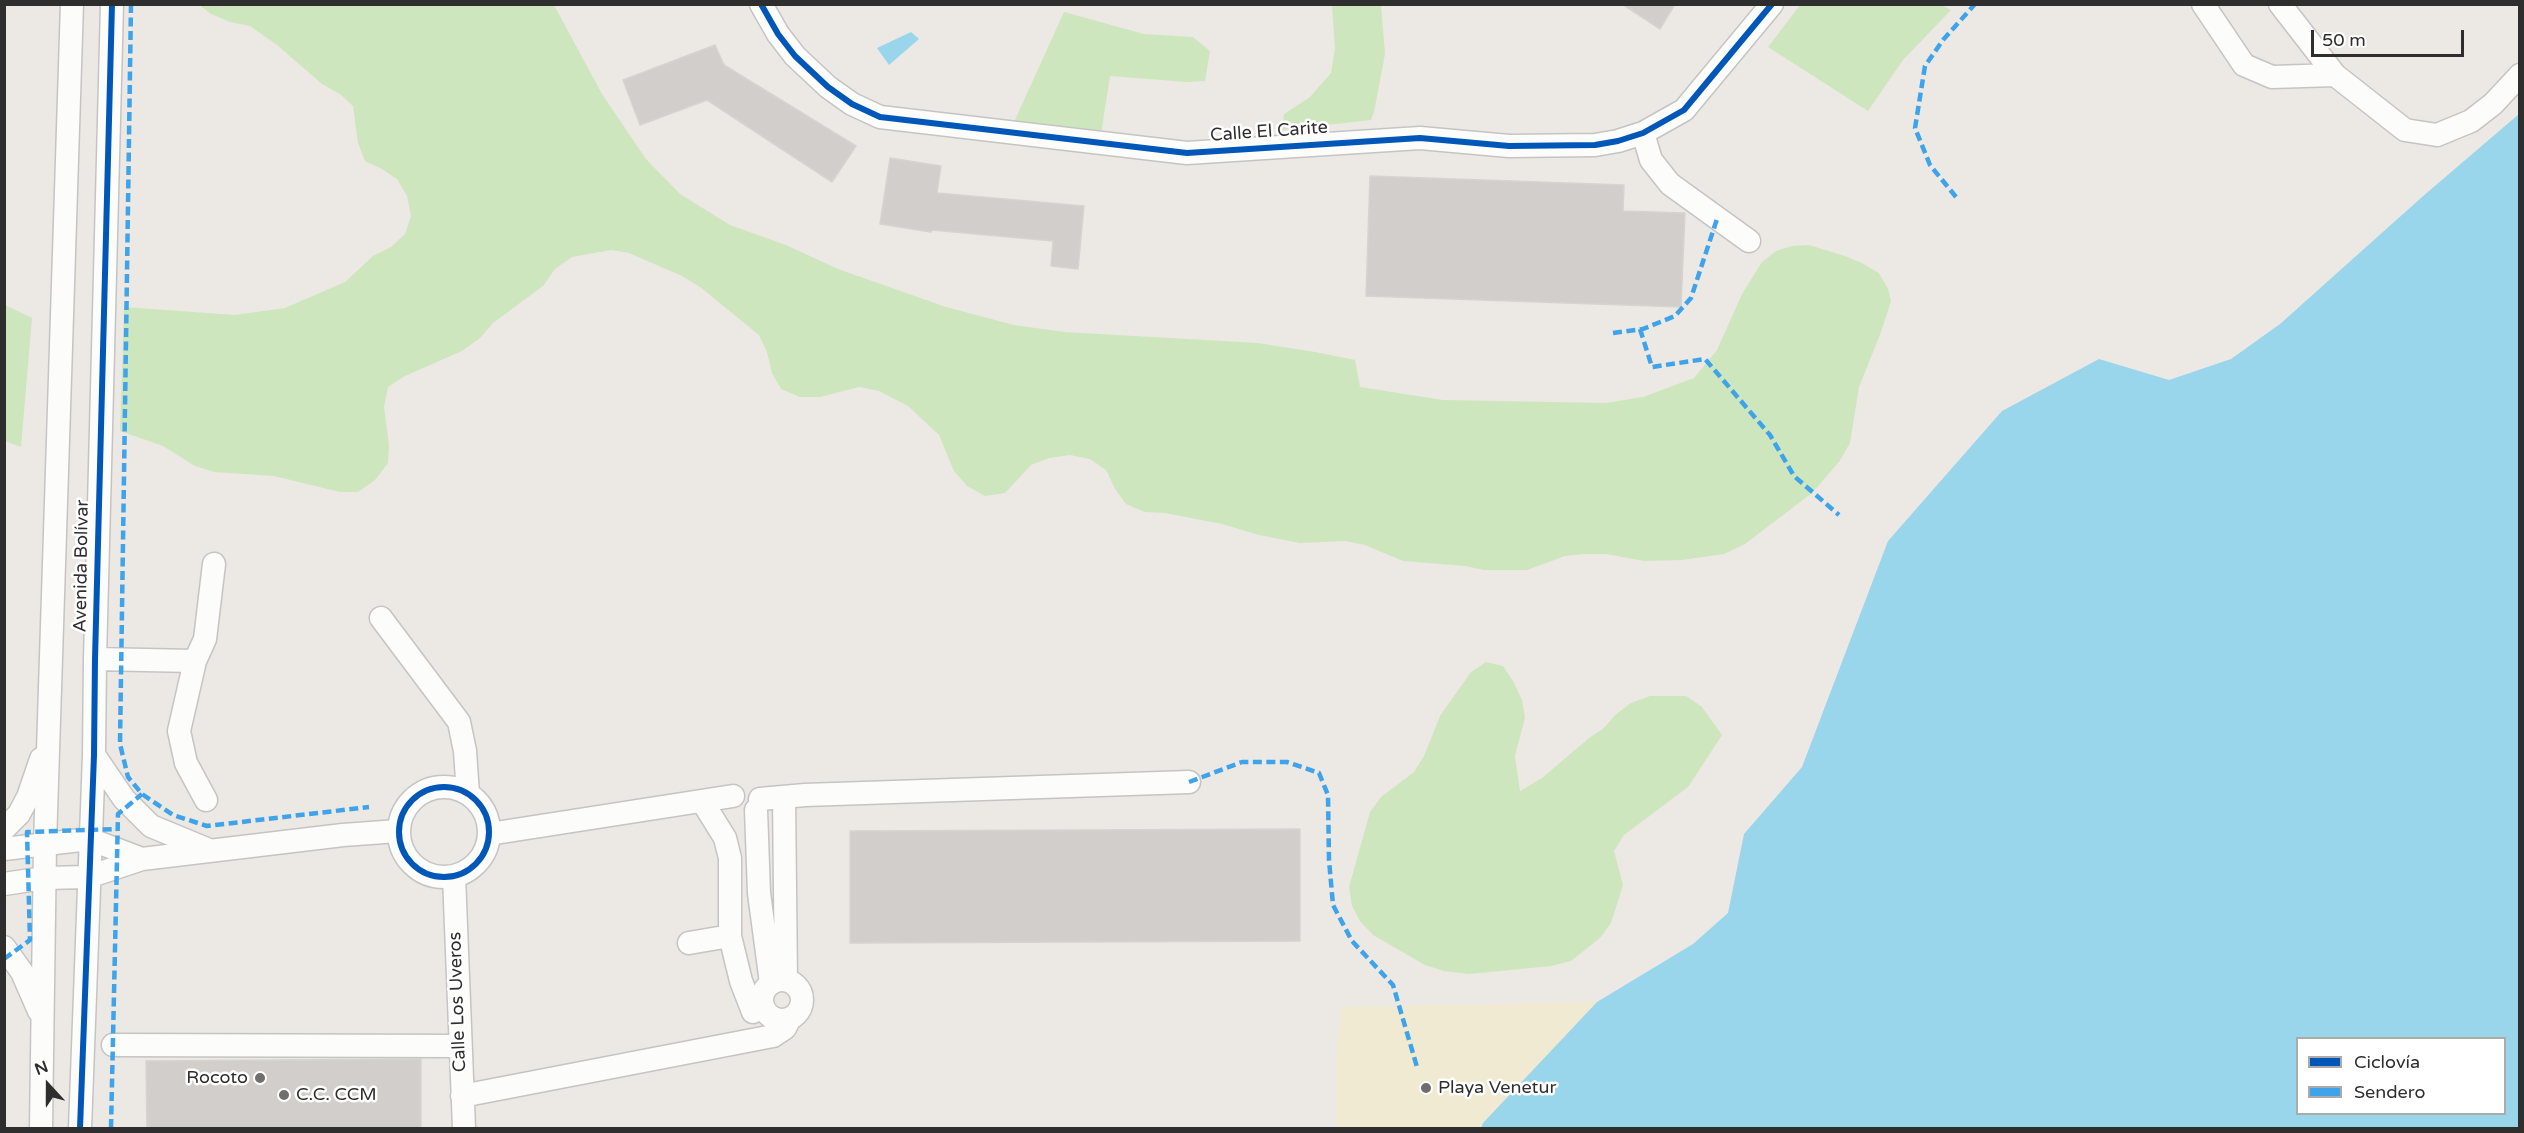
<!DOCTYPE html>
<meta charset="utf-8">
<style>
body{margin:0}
#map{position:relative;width:2524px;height:1133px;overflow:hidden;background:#ece8e4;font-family:"Varela Round",sans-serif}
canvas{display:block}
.frame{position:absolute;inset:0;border:6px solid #2e2e2e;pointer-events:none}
.legend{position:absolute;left:2296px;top:1037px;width:210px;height:78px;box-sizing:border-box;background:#fff;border:2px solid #ababab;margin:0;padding:8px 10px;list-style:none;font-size:18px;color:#2e2e2e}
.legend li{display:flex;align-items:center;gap:12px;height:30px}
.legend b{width:30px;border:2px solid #ababab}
.north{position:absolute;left:18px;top:1055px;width:60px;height:60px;-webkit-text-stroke:4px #fff;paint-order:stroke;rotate:339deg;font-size:16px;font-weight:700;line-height:24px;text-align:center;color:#2e2e2e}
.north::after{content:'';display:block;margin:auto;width:21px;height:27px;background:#2e2e2e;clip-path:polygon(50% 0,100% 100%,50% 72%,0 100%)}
.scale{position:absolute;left:2311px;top:30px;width:153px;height:27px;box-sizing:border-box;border:3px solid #2e2e2e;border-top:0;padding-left:8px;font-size:18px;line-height:21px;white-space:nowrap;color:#2e2e2e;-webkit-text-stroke:4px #fff;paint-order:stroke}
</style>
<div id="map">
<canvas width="2524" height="1133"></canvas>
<div class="frame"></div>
<ul class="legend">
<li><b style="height:8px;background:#0057b8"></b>Ciclovía</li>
<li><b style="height:8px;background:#3ea3eb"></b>Sendero</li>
</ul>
<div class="north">N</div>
<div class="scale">50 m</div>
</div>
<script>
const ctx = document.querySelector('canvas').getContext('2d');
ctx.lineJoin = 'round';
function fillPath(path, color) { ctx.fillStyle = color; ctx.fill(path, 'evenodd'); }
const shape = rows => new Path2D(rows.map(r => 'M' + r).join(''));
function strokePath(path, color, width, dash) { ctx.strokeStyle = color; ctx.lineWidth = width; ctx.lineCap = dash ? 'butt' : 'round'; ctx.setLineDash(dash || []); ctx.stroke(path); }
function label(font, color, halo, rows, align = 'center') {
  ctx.font = font + ' "Varela Round",sans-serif'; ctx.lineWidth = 5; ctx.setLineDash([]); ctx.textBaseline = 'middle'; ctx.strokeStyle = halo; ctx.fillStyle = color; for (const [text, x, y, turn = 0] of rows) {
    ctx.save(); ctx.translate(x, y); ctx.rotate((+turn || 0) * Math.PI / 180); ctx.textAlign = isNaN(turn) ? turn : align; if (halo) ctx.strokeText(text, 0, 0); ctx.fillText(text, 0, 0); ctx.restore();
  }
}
fillPath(shape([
 [1940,4,1951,10,1903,60,1868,111,1768,47,1800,5],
 [199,5,554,5,602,94,646,159,680,194,730,225,786,245,838,269,946,307,1014,325,1064,332,1258,343,1315,352,1355,360,1360,387,1443,400,1606,403,1643,397,1694,378,1717,350,1742,294,1762,262,1776,251,1792,246,1809,245,1845,256,1862,263,1879,273,1888,289,1891,301,1881,332,1859,387,1850,443,1839,462,1812,493,1745,544,1724,554,1682,560,1644,561,1606,554,1584,554,1565,556,1527,570,1484,570,1465,566,1403,561,1365,545,1345,541,1300,543,1259,535,1222,524,1165,513,1145,512,1126,504,1115,489,1106,470,1090,459,1070,455,1049,458,1031,465,1005,493,985,496,967,486,954,471,939,435,908,406,879,391,859,387,820,397,800,397,781,389,772,373,767,352,759,335,700,287,682,276,629,253,611,250,572,257,555,269,543,286,493,323,480,338,462,351,405,376,388,387,384,407,389,445,388,463,375,480,358,492,340,492,274,476,214,472,195,466,163,446,120,431,124,307,235,315,285,308,345,282,373,256,391,247,405,234,411,216,407,196,397,179,382,169,365,161,358,143,353,106,340,94,322,84,277,45,250,26,230,22,211,14],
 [1332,5,1381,5,1385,54,1374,112,1371,120,1282,130,1284,114,1310,97,1331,73,1335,48],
 [1064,12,1144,34,1193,37,1210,51,1205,81,1186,82,1110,76,1100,140,1010,131],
 [5,305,32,318,21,447,5,441],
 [1486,662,1503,666,1513,681,1522,700,1525,718,1515,756,1520,791,1542,778,1589,738,1604,728,1615,715,1631,703,1650,696,1686,696,1702,707,1722,735,1688,787,1624,835,1614,851,1623,885,1611,923,1600,938,1571,961,1551,966,1469,974,1444,971,1425,965,1373,935,1360,921,1352,906,1349,887,1370,812,1381,797,1414,772,1424,756,1440,716,1471,672]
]), '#cee6be');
fillPath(shape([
 [1597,1002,1483,1123,1481,1128,1336,1128,1336,1054,1341,1007]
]), '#f0ead3');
fillPath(shape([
 [911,32,919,39,889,65,877,48],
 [2519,114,2519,1128,1481,1128,1483,1123,1597,1002,1693,944,1728,913,1744,834,1802,767,1888,541,2002,411,2099,359,2169,380,2231,359,2280,324,2422,197],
 [2298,1038,2504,1038,2504,1114,2298,1114]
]), '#99d6ec');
const building = shape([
 [1622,4,1675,4,1660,29,1622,4],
 [715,45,724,65,856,146,832,182,707,100,640,125,623,80,715,45],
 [890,158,941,166,937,193,1084,206,1078,269,1051,266,1053,241,932,230,931,232,880,224,890,158],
 [1370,176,1624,185,1623,211,1685,213,1681,307,1366,296,1370,176],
 [1300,829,1300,941,850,943,850,831,1300,829],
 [421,1059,421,1128,147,1128,146,1061,421,1059]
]);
fillPath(building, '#d1cecb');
strokePath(building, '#d7d4d0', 1.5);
const minor = shape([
 [761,4,778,34,795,56,828,87,852,104,880,117,1187,153,1420,138,1509,146,1595,145,1618,141,1643,133,1684,110,1772,4],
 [2203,4,2244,65,2272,77,2335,75],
 [2280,4,2335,75,2405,130,2437,135,2471,121,2493,104,2520,75],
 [1643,133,1651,160,1670,184,1749,241],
 [381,618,459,722,465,751,468,794],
 [95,659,195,661],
 [94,755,124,799,151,826,209,850],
 '399 832a45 45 0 1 1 90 0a45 45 0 1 1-90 0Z',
 [784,797,786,980],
 [760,799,805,795,1189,782],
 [206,800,186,763,179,731,195,661,205,639,214,564],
 [702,801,725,838,730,858,730,936,741,981,753,1012],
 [756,810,759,893,771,983],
 [4,829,19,814,28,797,41,759],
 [489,834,733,796],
 [4,849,89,839,142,859],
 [454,876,464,1128],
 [4,884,44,878,88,877,142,859,343,835,398,831],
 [689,943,730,936],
 [4,947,22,972,39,1011],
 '762 1000a20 20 0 1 1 40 0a20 20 0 1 1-40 0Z',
 [113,1045,460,1046],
 [462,1096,773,1036,785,1028,789,1020],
 [41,1128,45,844,72,4],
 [80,1128,94,755,95,659,112,4]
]);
strokePath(minor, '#c5c4c5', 25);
strokePath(minor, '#fcfcfb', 22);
strokePath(shape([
 [131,4,120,744,128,777,142,794,173,815,207,826,369,807],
 [1956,197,1930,165,1915,128,1925,66,1943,40,1975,4],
 [1640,329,1652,367,1705,359,1770,435,1794,476,1839,515],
 [1613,333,1643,329,1675,316,1691,298,1717,219],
 [1189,782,1242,762,1287,762,1319,773,1328,795,1329,860,1333,905,1352,941,1393,985,1417,1067],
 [4,959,30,940,27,832,117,829],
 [111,1128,118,814,142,794]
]), '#3ea3eb', 4.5, [9, 4.5]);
strokePath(shape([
 [761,4,778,34,795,56,828,87,852,104,880,117,1187,153,1420,138,1509,146,1595,145,1618,141,1643,133,1684,110,1772,4],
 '399 832a45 45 0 1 1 90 0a45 45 0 1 1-90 0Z',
 [80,1128,94,755,95,659,112,4]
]), '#0057b8', 6);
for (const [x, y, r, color] of [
 [260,1078,6,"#706f6e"],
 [1426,1088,6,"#706f6e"],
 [284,1095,6,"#706f6e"]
]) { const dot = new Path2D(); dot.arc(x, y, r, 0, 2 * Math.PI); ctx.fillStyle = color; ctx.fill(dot); strokePath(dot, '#fff', 2); }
label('18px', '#2e2e2e', '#fff', [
 ["Calle El Carite",1269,132,-4],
 ["Avenida Bolívar",82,566,-89],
 ["Calle Los Uveros",458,1002,-92]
]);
label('18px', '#2e2e2e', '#fff', [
 ["Rocoto",248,1078,"right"],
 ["Playa Venetur",1438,1088],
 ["C.C. CCM",296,1095]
], 'left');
</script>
